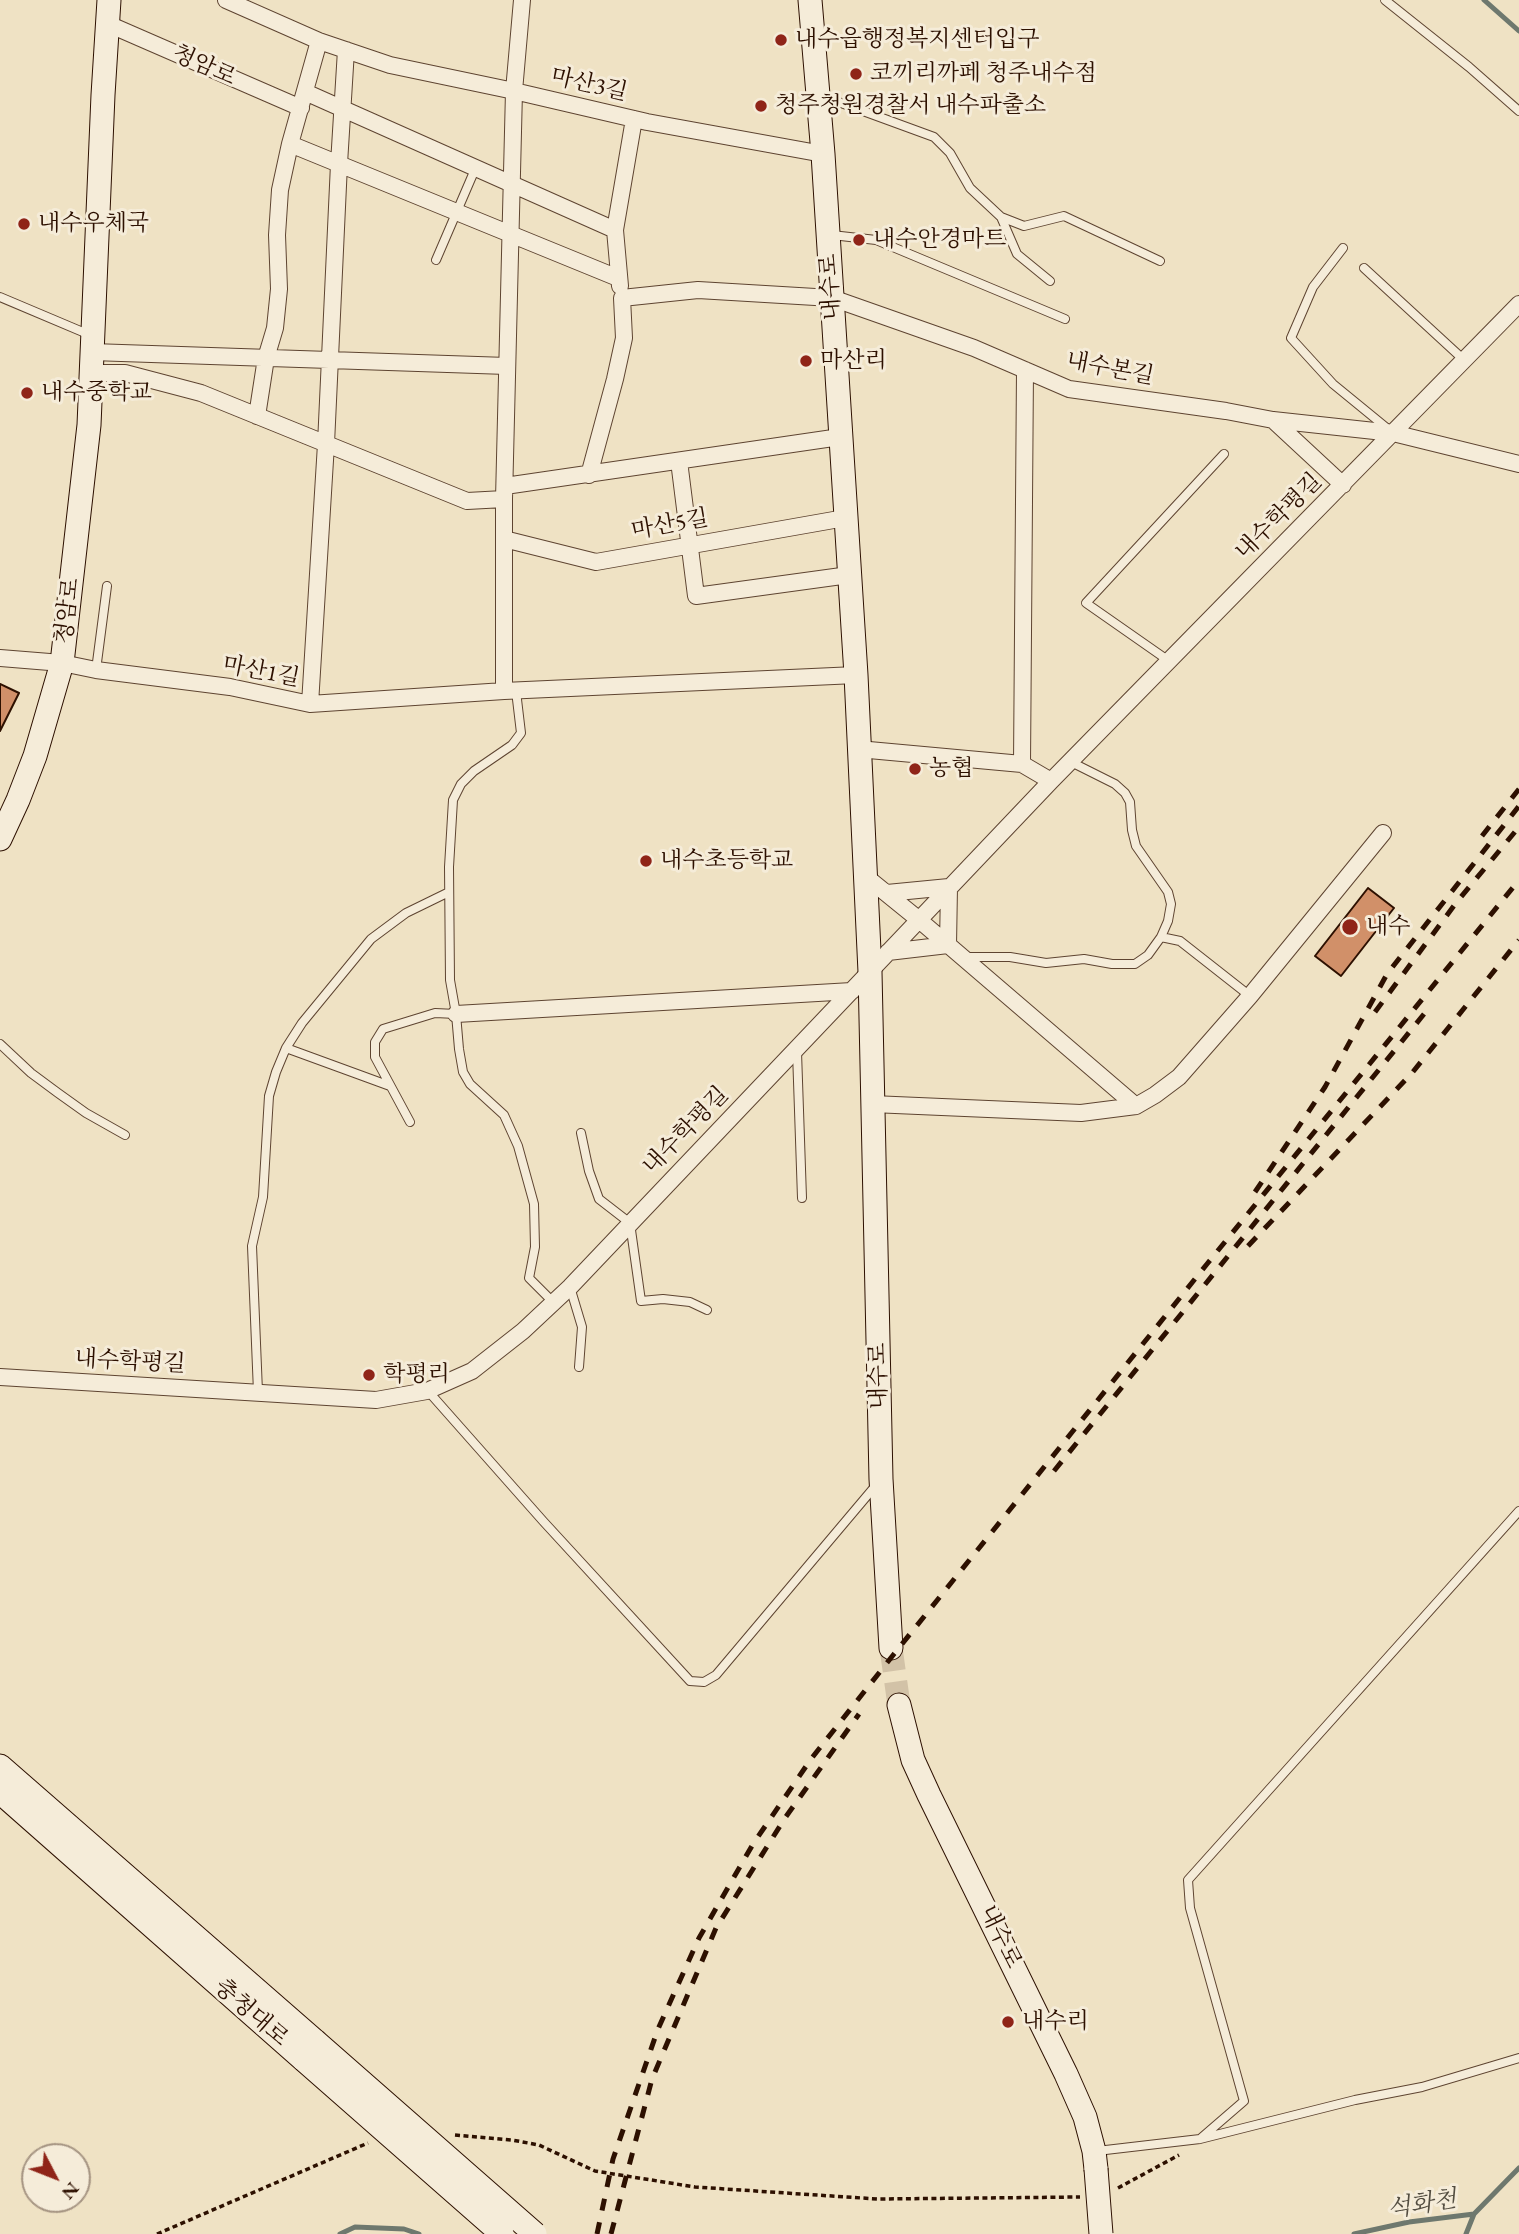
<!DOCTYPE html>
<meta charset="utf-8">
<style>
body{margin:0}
#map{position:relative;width:1519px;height:2234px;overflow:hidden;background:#efe2c4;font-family:"EB Garamond",serif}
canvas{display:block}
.north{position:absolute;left:21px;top:2143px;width:70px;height:70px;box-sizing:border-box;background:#f5ecd9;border:2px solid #a59482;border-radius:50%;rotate:132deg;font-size:19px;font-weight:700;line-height:28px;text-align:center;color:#2d1000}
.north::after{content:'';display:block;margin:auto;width:24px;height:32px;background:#8f2418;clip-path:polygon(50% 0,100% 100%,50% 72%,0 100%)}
</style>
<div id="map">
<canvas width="1519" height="2234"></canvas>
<div class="north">N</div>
</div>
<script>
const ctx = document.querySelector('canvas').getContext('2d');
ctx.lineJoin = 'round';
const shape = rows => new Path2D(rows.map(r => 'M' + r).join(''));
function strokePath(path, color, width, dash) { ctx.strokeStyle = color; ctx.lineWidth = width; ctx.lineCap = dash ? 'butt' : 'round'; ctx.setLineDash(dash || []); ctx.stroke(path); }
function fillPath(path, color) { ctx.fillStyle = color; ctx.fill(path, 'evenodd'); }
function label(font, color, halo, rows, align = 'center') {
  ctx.font = font + ' "EB Garamond","Noto Serif KR",serif'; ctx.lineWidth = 6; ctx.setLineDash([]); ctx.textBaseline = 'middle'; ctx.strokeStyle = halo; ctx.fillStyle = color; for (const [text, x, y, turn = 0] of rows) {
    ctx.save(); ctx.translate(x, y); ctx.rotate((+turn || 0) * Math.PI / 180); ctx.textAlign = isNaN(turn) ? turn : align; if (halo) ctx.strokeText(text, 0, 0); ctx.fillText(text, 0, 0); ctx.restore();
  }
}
strokePath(shape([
 [1484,0,1519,31],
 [340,2234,355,2227,404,2229,419,2234],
 [1354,2234,1409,2222,1474,2214,1519,2168],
 [1466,2234,1474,2214]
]), '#6e786e', 5);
const building = shape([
 [0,684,19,693,0,731,0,684],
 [1368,888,1394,908,1341,976,1315,956,1368,888]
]);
fillPath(building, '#d19069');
strokePath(building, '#2d1000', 2);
strokePath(shape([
 [891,1648,899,1705]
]), '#d2c2a7', 23, [23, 11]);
const lane = shape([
 [1385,0,1469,67,1519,111],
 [822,96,934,137,950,153,970,188,1001,217,1024,226,1064,216,1160,261],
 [1001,217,1017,254,1050,281],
 [832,235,876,240,1065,319],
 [1343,248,1313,287,1291,338,1333,384,1388,429],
 [436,260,476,167],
 [1364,268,1464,360],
 [0,297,90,335],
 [1169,661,1086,603,1224,454],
 [96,670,107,586],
 [516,691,521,733,512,745,474,771,461,784,453,800,449,867,450,980,456,1014,459,1049,463,1072,470,1084,504,1115,518,1146,534,1204,535,1247,529,1278,554,1303],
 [1161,937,1180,941,1250,996],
 [965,957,1010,957,1046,963,1084,959,1112,964,1135,964,1148,955,1161,937,1168,921,1171,904,1168,892,1136,846,1132,830,1130,802,1125,793,1115,784,1071,762],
 [0,1044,31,1073,58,1093,86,1113,125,1135],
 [286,1048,390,1086],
 [797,1052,802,1198],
 [410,1122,375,1057,375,1042,383,1029,435,1013,456,1014],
 [581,1133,589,1171,599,1199,630,1223,641,1301,663,1299,690,1302,707,1310],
 [570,1287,582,1327,579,1367],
 [428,1391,543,1521,690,1681,704,1682,716,1675,877,1484],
 [258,1392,252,1246,263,1197,269,1096,276,1072,286,1048,302,1023,371,939,406,913,449,892],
 [1200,2139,1244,2101,1190,1908,1188,1880,1519,1511],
 [1097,2151,1200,2139,1355,2100,1422,2087,1519,2058]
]);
const street = shape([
 [226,0,319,41,390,65,514,91,647,122,823,154],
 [108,24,301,108],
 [305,92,615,230],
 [290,144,618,278],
 [620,286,615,230,634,119],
 [92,352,507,366],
 [91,373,125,373,201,393,467,501,504,499],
 [257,416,266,358,275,328,279,289,277,235,280,190,290,144,319,41],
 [1273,420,1343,485],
 [679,461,696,596,849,575],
 [589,475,615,379,624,338,622,298,698,290,832,298,974,348,1069,389,1226,411,1273,420,1393,433,1519,464],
 [505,486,840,437],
 [504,539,596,562,845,518],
 [0,658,62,663,96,670,230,687,310,704,504,691,856,675],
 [504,691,504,499,514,91,522,0],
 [310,704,326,444,339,164,346,50],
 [858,749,1022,764,1051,781],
 [1022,764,1025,370],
 [865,876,918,919,1136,1106,1155,1095,1179,1077,1250,996,1383,833],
 [887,893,949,887,948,945,888,952],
 [456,1014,852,991],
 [872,1104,1081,1113,1136,1106],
 [0,1377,376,1400,427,1391,472,1371,523,1331,570,1287,1051,781,1519,304]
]);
const secondary = shape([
 [810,0,823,154,856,675,870,972,881,1479,891,1648],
 [0,839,18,800,35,756,62,663,89,425,103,95,109,0],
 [899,1705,913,1760,929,1795,1066,2074,1085,2117,1094,2151,1096,2169],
 [0,1766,315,2041],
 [0,1792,304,2060]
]);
strokePath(lane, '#5e4431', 10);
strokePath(street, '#5e4431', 18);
strokePath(secondary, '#2d1000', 25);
strokePath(shape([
 [455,2135,512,2140,539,2145,595,2171,695,2187,877,2199,1080,2197],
 [1118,2188,1179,2155],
 [157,2234,368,2143]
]), '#2d1000', 3.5, [5, 3.5]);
strokePath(lane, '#f5ecd9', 8);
strokePath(street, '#f5ecd9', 16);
strokePath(secondary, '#f5ecd9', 23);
strokePath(shape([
 [1482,836,1519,789],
 [1375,1012,1456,903,1519,827],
 [1255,1192,1325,1087,1387,974,1519,806],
 [1248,1246,1412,1073,1519,940],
 [1054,1471,1424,1014],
 [597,2234,613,2159,658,2029,699,1938,753,1844,811,1759,894,1654,1207,1264,1519,880],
 [611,2234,652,2079,716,1928,785,1818,859,1714]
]), '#2d1000', 5, [12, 12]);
const secondaryBridge = shape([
 [315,2041,535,2234],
 [304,2060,502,2234],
 [1096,2169,1101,2234]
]);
strokePath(secondaryBridge, '#2d1000', 25, []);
strokePath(secondaryBridge, '#f5ecd9', 23);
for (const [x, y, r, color] of [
 [781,40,7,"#8f2418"],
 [856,74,7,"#8f2418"],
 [761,106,7,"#8f2418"],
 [24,224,7,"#8f2418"],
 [859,240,7,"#8f2418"],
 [806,361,7,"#8f2418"],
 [27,393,7,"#8f2418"],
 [915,769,7,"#8f2418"],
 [646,861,7,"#8f2418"],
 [1350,927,9,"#8f2418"],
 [369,1375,7,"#8f2418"],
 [1008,2022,7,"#8f2418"]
]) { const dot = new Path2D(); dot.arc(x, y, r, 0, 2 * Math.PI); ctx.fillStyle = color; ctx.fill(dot); strokePath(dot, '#f5ecd9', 2.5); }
label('23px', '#2d1000', '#f5ecd9', [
 ["내수읍행정복지센터입구",795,40],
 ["코끼리까페 청주내수점",870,74],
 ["청주청원경찰서 내수파출소",775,106],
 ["내수우체국",38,224],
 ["내수안경마트",873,240],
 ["마산리",820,361],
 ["내수중학교",41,393],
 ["농협",929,769],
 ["내수초등학교",660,861],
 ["내수",1366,927],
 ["학평리",383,1375],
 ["내수리",1022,2022]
], 'left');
label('23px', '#2d1000', '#f5ecd9', [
 ["청암로",204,66,24],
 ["마산3길",589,85,13],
 ["내수로",831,287,-94],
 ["내수본길",1110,369,11],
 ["내수학평길",1279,517,-45],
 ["마산5길",670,525,-10],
 ["청암로",68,611,-83],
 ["마산1길",261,672,11],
 ["내수학평길",686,1131,-46],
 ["내수학평길",130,1362,3],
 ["내수로",879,1376,-91],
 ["내수로",1000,1937,64],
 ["충청대로",251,2013,41]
]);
label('italic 24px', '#534d40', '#f5ecd9', [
 ["석화천",1422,2205,-9]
]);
</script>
